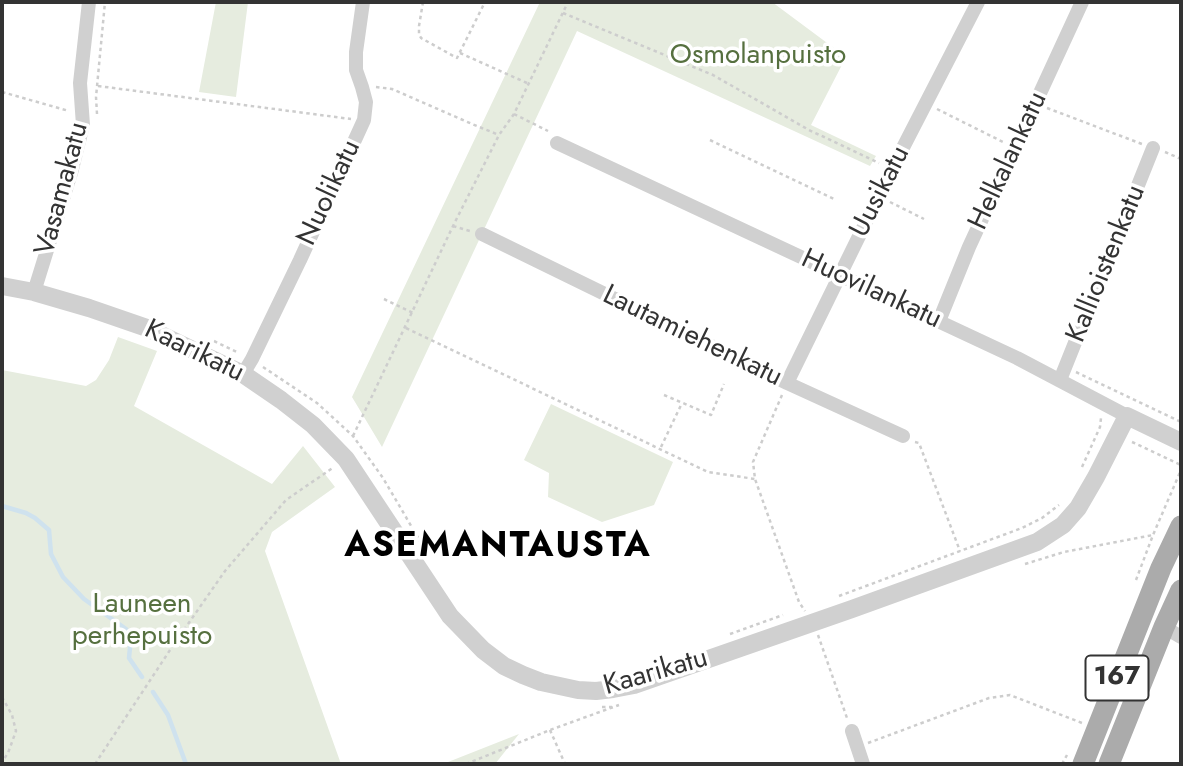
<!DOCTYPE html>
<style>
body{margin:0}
#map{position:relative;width:1183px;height:766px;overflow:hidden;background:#fff;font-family:Jost,sans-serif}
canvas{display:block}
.frame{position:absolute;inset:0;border:4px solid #333;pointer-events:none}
</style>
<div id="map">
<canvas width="1183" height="766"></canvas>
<div class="frame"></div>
</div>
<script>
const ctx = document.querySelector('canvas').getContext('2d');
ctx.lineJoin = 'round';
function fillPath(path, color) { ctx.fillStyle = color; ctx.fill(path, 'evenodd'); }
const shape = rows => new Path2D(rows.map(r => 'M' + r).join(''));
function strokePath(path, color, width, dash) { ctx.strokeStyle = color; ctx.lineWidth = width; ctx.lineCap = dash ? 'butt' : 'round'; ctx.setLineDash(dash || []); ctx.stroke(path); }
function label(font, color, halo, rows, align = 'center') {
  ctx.font = font + ' Jost,sans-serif'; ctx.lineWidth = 7; ctx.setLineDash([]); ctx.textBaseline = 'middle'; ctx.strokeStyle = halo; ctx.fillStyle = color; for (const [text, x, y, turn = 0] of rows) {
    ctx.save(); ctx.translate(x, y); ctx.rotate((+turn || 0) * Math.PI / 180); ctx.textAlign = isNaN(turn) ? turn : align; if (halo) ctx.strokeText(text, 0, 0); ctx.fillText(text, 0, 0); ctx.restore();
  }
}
fillPath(shape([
 [216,2,248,2,236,97,199,92],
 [540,2,772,2,846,57,811,125,876,156,870,166,577,31,382,447,352,397],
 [118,337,157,351,134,406,272,484,303,446,335,487,272,532,265,551,341,764,2,764,2,370,86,386,96,380,109,360],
 [551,404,673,462,654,505,602,522,548,497,549,473,524,460],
 [519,734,495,764,443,764]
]), '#e6ecdf');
strokePath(shape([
 [2,506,26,513,35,518,49,530,51,554,63,577,84,599,126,629,131,637,129,658,142,677],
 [153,692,168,715,186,764]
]), '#cfe2ee', 4.5);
strokePath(shape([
 [423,2,419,26,419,34,421,38,457,58,485,2],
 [563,13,713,75,809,130,879,163],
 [460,53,527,83],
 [98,86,351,119],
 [376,87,392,89,472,124,499,135],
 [2,92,69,111],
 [1047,108,1142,144],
 [937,109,1003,142],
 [97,114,96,97,105,2],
 [514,114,548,131],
 [710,140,834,199],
 [1165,152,1181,159],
 [890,202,924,219],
 [453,226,470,231],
 [384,299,413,313],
 [406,328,708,472,755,479],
 [214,341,239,353],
 [263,367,317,403,353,436,383,478,420,541],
 [1076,372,1181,422],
 [664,395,711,415,724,384],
 [782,395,753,462,755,479,799,602,805,611],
 [353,436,453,226,499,135,514,114,568,2],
 [915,442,919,443,960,551],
 [1132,442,1181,465],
 [661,447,682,403],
 [1082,467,1100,427,1101,418],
 [1025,564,1064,552,1153,535],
 [1136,580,1153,535,1181,470],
 [839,596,1022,528,1042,518,1059,505],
 [730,634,783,615],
 [818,635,847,718],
 [2,697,12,715,16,731,8,753,2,762],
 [602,707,612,707],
 [550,730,565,764],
 [868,743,989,698,1010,695,1082,723],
 [95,764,172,647,225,571,286,500,334,467],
 [466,764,550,730,619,705],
 [1062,764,1067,755]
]), '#cdcdcd', 2.5, [3.5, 3.5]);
strokePath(shape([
 [557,143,1017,358,1127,416],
 [482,234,787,383,903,436],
 [34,292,71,173,83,125,80,83,89,2],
 [939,321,969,247,1082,2],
 [243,374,252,359,300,260,364,120,366,102,362,87,356,70,356,52,363,2],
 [1060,380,1153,148],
 [787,383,892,169,978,2],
 [1164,627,1181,637],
 [852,731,863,764]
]), '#d0d0d0', 14);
strokePath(shape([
 [2,286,34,292,89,308,147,328,243,374,281,400,313,425,346,459,450,616,483,650,504,666,523,675,541,682,578,690,596,691,613,689,634,685,852,609,1037,542,1063,525,1078,508,1096,477,1127,416,1181,442]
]), '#d0d0d0', 18);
strokePath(shape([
 [1083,764,1161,568,1181,526],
 [1109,764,1164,627,1181,590]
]), '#ababab', 21);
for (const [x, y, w] of [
 [1117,678,63]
]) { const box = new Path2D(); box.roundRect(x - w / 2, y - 22.5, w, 45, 5); ctx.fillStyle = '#fff'; ctx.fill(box); strokePath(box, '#333', 2); }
label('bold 26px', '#333', null, [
 ["167",1117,678]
]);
label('28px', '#56703f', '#fff', [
 ["Osmolanpuisto",758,56],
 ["Launeen",142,605],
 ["perhepuisto",142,637]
]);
label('28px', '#333', '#fff', [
 ["Helkalankatu",1009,161,-65],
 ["Vasamakatu",63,189,-75],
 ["Uusikatu",881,192,-63],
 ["Nuolikatu",330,193,-65],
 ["Kallioistenkatu",1107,264,-68],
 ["Huovilankatu",871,290,25],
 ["Lautamiehenkatu",692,337,26],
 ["Kaarikatu",194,352,26],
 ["Kaarikatu",656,673,-16]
]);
ctx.letterSpacing = '2px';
label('bold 35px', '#000', '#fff', [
 ["ASEMANTAUSTA",498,548]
]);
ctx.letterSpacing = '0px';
</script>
